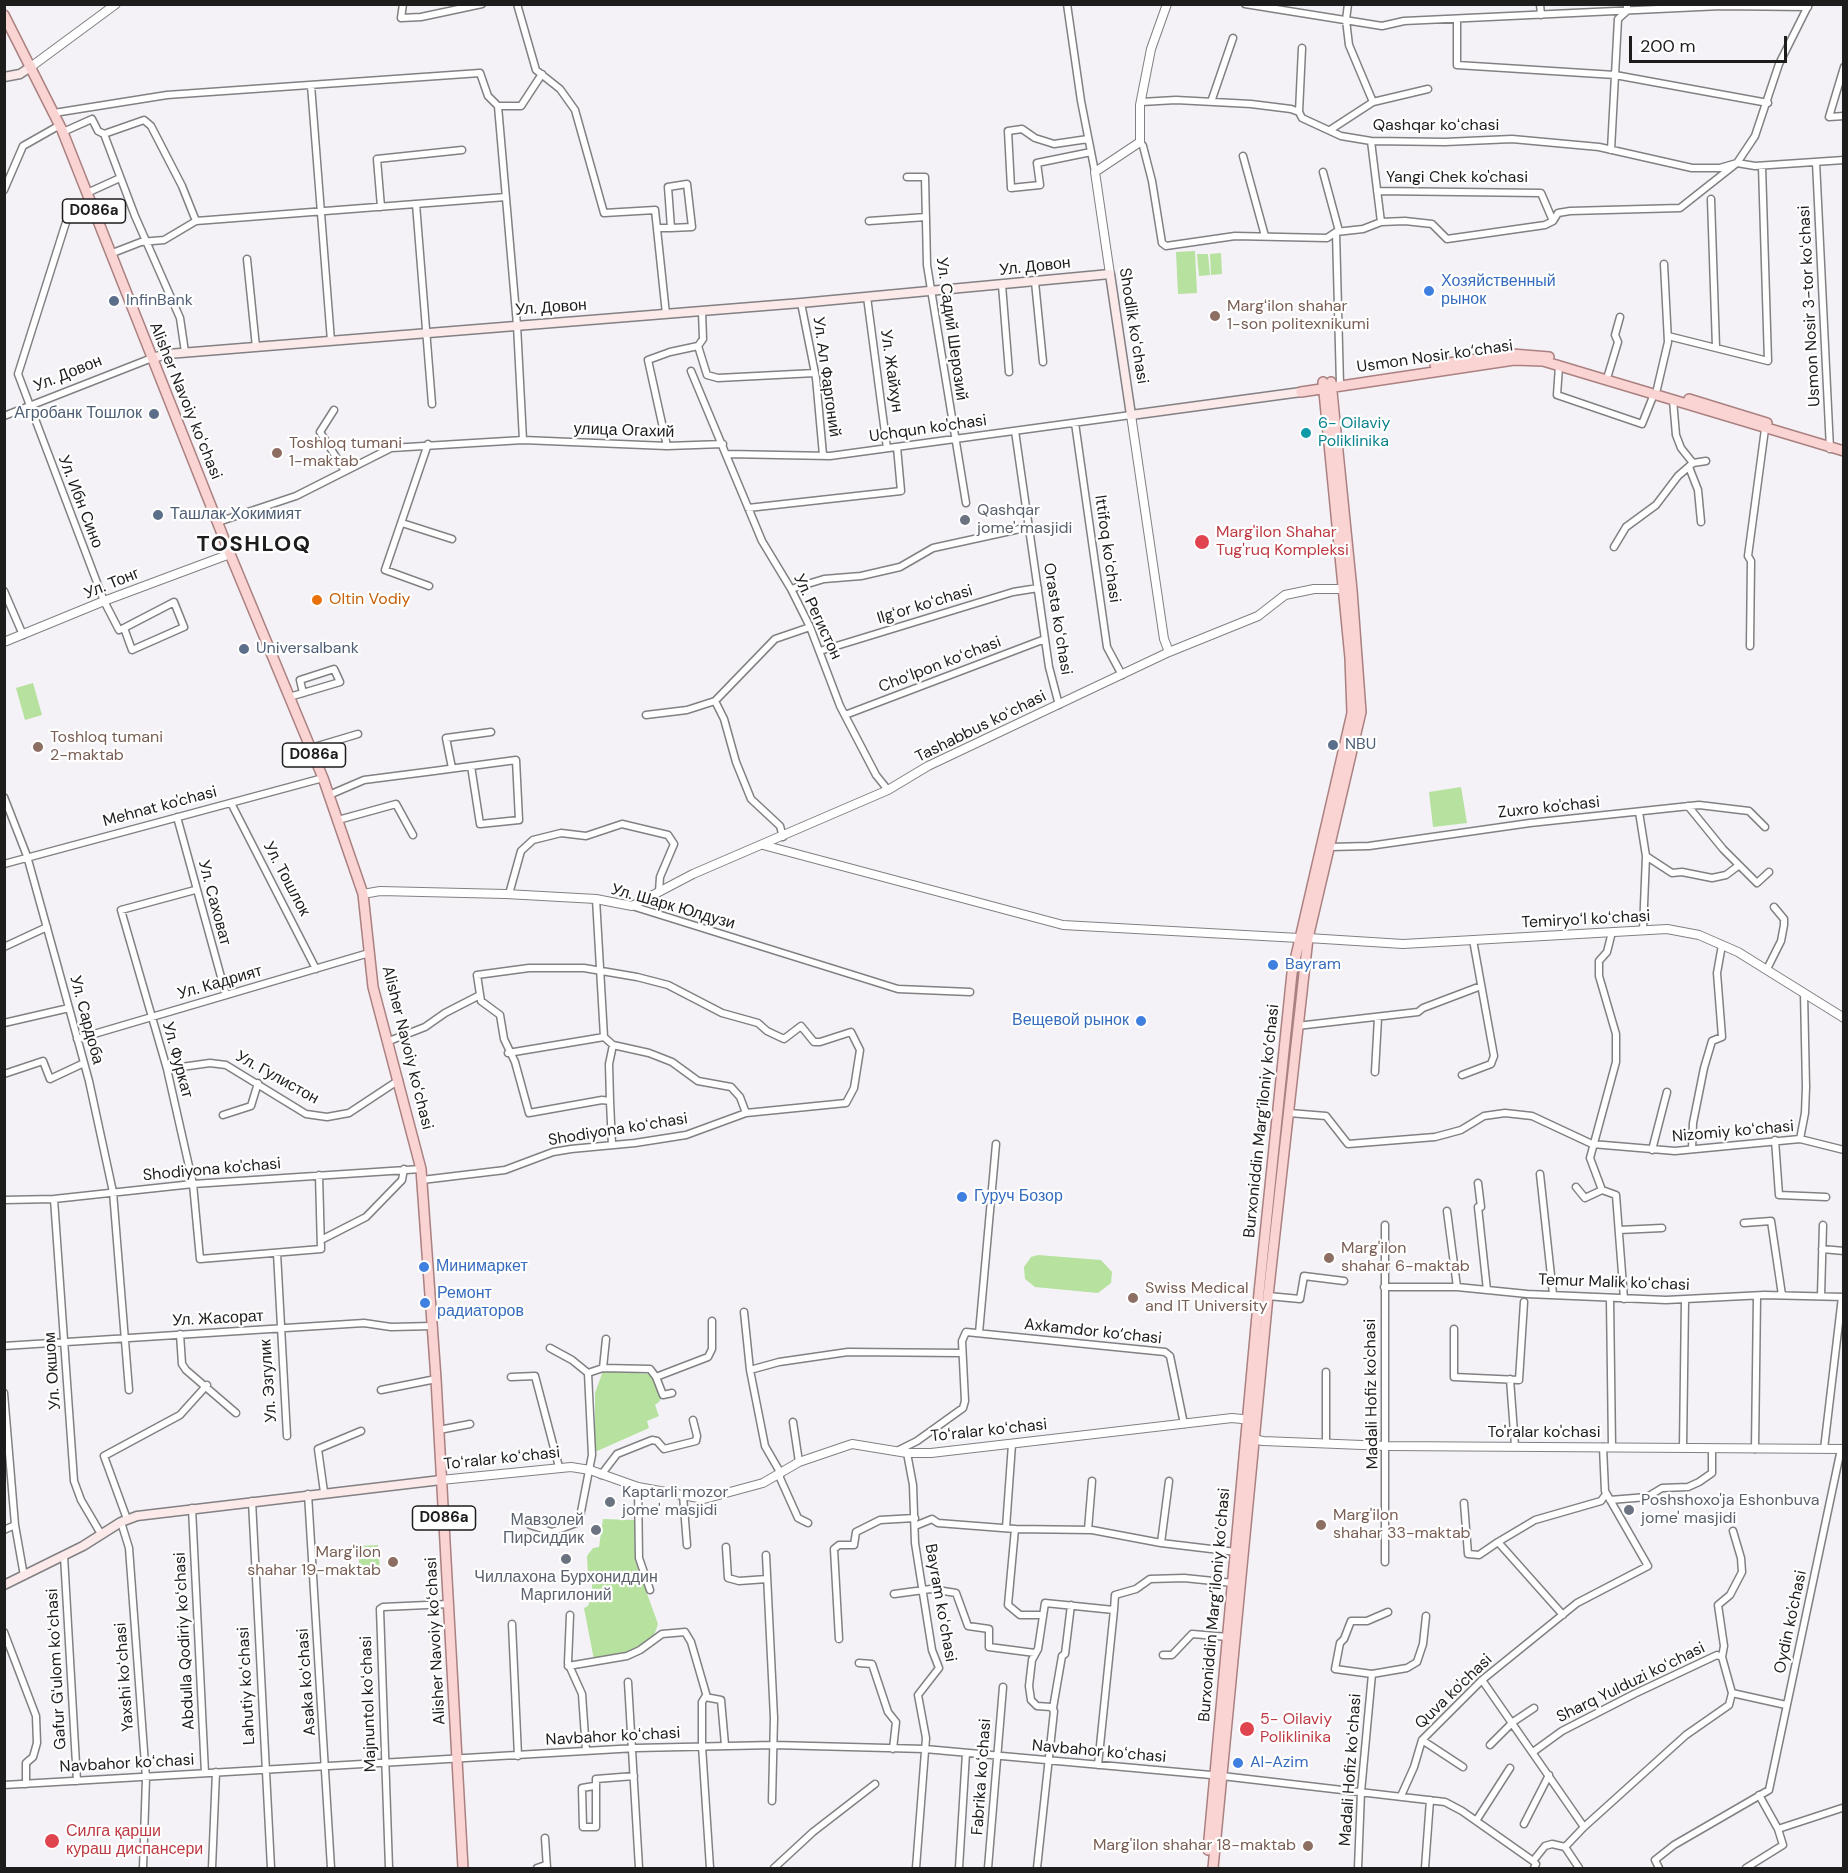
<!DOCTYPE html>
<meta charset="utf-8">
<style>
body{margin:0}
#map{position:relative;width:1848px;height:1873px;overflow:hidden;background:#f4f2f6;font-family:"DM Sans",sans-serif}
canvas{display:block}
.frame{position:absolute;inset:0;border:6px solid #1d1d1e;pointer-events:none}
.scale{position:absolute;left:1629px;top:36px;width:158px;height:27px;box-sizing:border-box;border:3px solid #1d1d1e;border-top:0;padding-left:8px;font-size:18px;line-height:21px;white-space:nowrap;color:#1d1d1e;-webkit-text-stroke:4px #fff;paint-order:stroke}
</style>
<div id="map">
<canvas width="1848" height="1873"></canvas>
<div class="frame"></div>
<div class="scale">200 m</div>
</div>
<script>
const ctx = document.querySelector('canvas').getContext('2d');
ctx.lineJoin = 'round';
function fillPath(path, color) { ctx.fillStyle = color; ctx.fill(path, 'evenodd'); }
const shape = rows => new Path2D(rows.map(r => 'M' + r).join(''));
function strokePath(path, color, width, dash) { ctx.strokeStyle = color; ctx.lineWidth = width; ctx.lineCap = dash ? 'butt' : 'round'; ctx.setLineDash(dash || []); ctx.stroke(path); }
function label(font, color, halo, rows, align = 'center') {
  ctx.font = font + ' "DM Sans",sans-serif'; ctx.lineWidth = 4.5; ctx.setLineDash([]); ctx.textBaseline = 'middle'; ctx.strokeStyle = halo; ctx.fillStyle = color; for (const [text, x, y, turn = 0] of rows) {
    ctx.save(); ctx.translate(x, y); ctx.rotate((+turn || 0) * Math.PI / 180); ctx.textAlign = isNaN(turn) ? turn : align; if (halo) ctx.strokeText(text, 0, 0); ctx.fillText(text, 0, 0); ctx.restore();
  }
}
fillPath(shape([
 [1195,251,1197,293,1178,294,1176,252],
 [1221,253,1222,274,1211,275,1210,254],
 [1197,254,1208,254,1210,275,1199,276],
 [33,683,42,715,25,720,16,688],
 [1461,787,1467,823,1433,827,1429,792],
 [1038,1255,1101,1260,1112,1272,1111,1283,1098,1293,1035,1287,1025,1279,1024,1267,1031,1257],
 [603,1371,651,1374,661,1394,660,1401,655,1405,659,1416,647,1421,649,1428,595,1452,595,1393],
 [603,1519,634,1520,635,1560,658,1624,653,1638,633,1652,594,1660,584,1608,588,1606,592,1596,592,1579,588,1577,587,1556,593,1548,599,1547],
 [378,1545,379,1557,358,1558,358,1546],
 [379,1558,380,1570,359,1571,359,1559]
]), '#b6e19e');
const minor = shape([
 [403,4,401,18,421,17,482,4],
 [517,4,536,70,560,89,575,110,604,213,655,210,666,314],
 [1067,4,1081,101,1095,172],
 [1245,4,1382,26,1404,21,1721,6,1808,7],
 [1540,4,1541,15],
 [1457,19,1457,65,1615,75,1768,103],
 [1844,67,1829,117,1844,116],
 [311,85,331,341],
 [1141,102,1176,100,1251,104,1291,109,1299,112,1302,118,1341,136,1371,141,1445,142,1512,139,1599,147,1692,168,1720,168,1737,163,1755,166,1844,160],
 [1211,102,1233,38],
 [1373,102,1428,89],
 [498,106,517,325,523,440],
 [1299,112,1302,48],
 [54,113,167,95,480,73,488,96,498,106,521,106,542,74],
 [1330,130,1373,102,1349,45,1346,20,1348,4],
 [63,132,92,119,98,131,104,134],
 [1088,139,1054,144,1035,138,1022,129,1008,131,1011,188,1040,185,1037,163,1091,152],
 [1371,141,1381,222],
 [1140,142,1143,146,1152,181,1162,243,1166,246,1235,236,1327,238,1336,232,1363,229,1381,222,1405,221,1432,224,1447,239,1545,225,1553,221,1558,213,1570,211,1680,208,1737,163,1755,136,1779,64,1809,4],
 [1611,150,1618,19,1627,11,1627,4],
 [1243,156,1265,236],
 [1816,162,1830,449],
 [1323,172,1339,231],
 [907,177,925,177,927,265,966,503],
 [4,190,23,146,60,125],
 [1377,191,1541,193,1553,221],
 [87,193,120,178],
 [1711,199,1716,347],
 [90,203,68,216,18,374,104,601,119,630,124,628,132,650,184,627,174,602,124,628],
 [416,204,432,404],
 [381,207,377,159,462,150],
 [869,221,926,217],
 [657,228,671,228,692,227,687,184,668,187,671,228],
 [1336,232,1340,385],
 [110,254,141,242,164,240,196,221,506,197],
 [247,259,256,347],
 [1035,282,1043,362],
 [1002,285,1009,372],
 [867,297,887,448],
 [801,303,816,378,823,455],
 [1668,336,1768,361,1762,166],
 [698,346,703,339,702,311],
 [185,352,180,318,135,216,104,134,144,120,151,126,182,186,196,221],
 [1559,366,1557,395,1642,424,1654,394],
 [691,371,762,541,791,589,810,627,840,706,876,775,888,790],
 [1608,375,1618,342,1615,335,1620,317],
 [1657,389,1668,342,1664,264],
 [334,410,320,432,345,471],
 [4,416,152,358],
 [1075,423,1107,647,1122,675],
 [1015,431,1049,667,1059,705],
 [428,444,385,570,429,586],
 [667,446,648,360,670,352,698,346,707,375,718,378,815,373],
 [727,454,830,456,1131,415],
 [1693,463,1706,461],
 [1689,467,1698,490,1701,522],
 [748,508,901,491,897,447],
 [218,522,296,496,391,448,523,440,667,446,723,444],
 [402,523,452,539],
 [1614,547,1626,527,1656,505,1678,476,1693,463,1681,448,1676,435,1673,400],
 [791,589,824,579,861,576,900,567,933,548,1029,527],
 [4,591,23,635],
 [1750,646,1751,561,1748,556,1765,429],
 [820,651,1013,592,1038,588],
 [289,697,303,693,340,682,334,669,300,680,303,693],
 [715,701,724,719,736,762,751,799,780,826,783,837],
 [646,715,687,710,715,701,775,639,810,627],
 [845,715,1045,639],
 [311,748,358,734],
 [452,768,446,738,491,732],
 [329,795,364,780,434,771,516,760,519,820,480,824,471,766],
 [4,797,27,856,57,964,89,1081,113,1192,129,1390],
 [231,803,316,969],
 [1688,806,1723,849,1757,883,1769,872],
 [1639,812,1646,856,1643,930],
 [177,817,226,995],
 [338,820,396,804,413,835],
 [1330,847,1369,846,1530,823,1699,805,1749,811,1765,827],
 [1646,856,1672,873,1682,872,1712,878,1726,875,1738,866],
 [4,864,323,778],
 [195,890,121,910,167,1069,193,1184,200,1259,321,1249,319,1175],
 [509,894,521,851,533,840,561,833,586,836,622,824,668,835,674,844,660,877,659,892],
 [596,899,604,1037],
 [632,906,898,989,970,992],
 [1612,932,1607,952,1599,961,1599,976,1616,1034,1616,1062,1590,1158,1602,1190,1616,1195,1624,1299],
 [4,947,47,927],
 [1767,969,1781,941,1784,925,1784,919,1774,907],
 [4,1023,69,1008],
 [1297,1026,1418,1012,1423,1008,1481,986],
 [77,1039,369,953],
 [389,1041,425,1027,445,1013,480,995],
 [508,1053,604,1037,613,1045,649,1053,672,1062,698,1081,731,1087,740,1097,746,1113],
 [167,1069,210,1063,226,1065,306,1114,327,1117,349,1113,399,1080],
 [1375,1072,1378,1018],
 [4,1074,43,1061,50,1079,84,1063],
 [1462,1075,1491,1064,1494,1056,1473,940],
 [610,1101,609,1064,613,1045],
 [1289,1113,1326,1116,1348,1144,1435,1137,1461,1130,1484,1116,1505,1113,1532,1116,1592,1144,1675,1151,1800,1139,1844,1150],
 [223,1115,251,1106,258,1083],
 [1800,1139,1805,1113,1806,1087,1804,993],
 [1775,1140,1779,1195,1826,1197],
 [1692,1149,1693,1123,1704,1068,1712,1041,1722,1037,1717,973,1722,945],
 [1652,1150,1667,1092],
 [1540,1174,1553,1294],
 [422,1180,505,1170,553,1152,571,1149,635,1143,686,1135,746,1113,846,1103,854,1088,860,1050,851,1032,820,1042,814,1042,801,1026,784,1039,767,1031,758,1023,722,1013,668,985,637,977,584,968,529,968,477,975,481,1001,500,1015,504,1039,515,1062,529,1113,602,1100,610,1101,612,1145],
 [1478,1183,1481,1207,1478,1207,1487,1290],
 [1576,1187,1585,1198,1602,1190],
 [54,1199,74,1481,81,1500,101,1534],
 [4,1200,54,1199,193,1184,421,1169],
 [1447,1211,1457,1287],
 [1744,1223,1771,1221,1782,1295],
 [1619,1230,1662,1228],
 [321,1240,366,1217,402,1180,404,1169],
 [1822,1249,1844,1251],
 [277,1253,287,1436],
 [1384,1287,1457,1287,1527,1294,1666,1300,1764,1295,1844,1297],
 [1268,1296,1300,1299,1304,1276,1344,1281],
 [1821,1296,1823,1225],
 [1610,1299,1612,1447],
 [744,1312,750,1370],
 [1454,1329,1454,1377,1519,1380,1524,1302],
 [979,1333,996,1144],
 [180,1334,182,1364,186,1370,236,1413],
 [4,1346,364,1323,391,1327,433,1326],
 [550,1348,572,1360,588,1373],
 [603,1368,606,1339],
 [511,1377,535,1376,559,1467],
 [656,1377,663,1395,672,1393],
 [1510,1379,1515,1446],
 [381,1390,436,1379],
 [4,1393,15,1525,24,1576],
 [793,1422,799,1462],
 [439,1430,470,1424],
 [1326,1443,1326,1372],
 [1683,1448,1685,1300],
 [1755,1449,1757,1296],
 [1824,1449,1842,1297],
 [899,1450,917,1441,963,1408,965,1401,962,1341,966,1332,1165,1352,1170,1356,1184,1424],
 [907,1453,913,1485,915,1543,932,1650,939,1668,918,1695,926,1738,916,1868],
 [601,1475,617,1454,652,1440,657,1441,664,1449,696,1441,697,1436,693,1420],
 [638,1487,639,1558,650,1590],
 [324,1492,318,1449,361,1431],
 [308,1494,331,1868],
 [683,1495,687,1545],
 [1610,1500,1647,1497,1662,1488,1688,1487,1699,1482,1712,1473,1712,1448],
 [252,1501,271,1868],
 [1464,1503,1468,1554,1479,1555,1498,1542],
 [192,1508,205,1773],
 [127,1519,104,1456,180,1415,207,1385],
 [121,1522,129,1548,146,1778,143,1868],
 [808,1523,798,1518,780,1478,780,1472,765,1446,750,1370,779,1362,848,1352,962,1353],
 [530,1525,552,1532,579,1522,592,1455,588,1373,603,1368,650,1369,656,1377,708,1357,712,1349,712,1321],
 [915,1526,932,1519,938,1523,1015,1529,1092,1530,1161,1543,1236,1552],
 [1006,1528,1012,1444],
 [1015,1529,1008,1605,1020,1615,1043,1615],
 [4,1530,15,1525],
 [1088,1530,1092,1481],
 [1161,1543,1169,1481],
 [726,1547,728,1578,739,1581,767,1579],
 [766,1555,774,1718,772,1801],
 [64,1556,77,1781],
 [1385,1562,1385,1225],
 [894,1594,931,1589,956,1593,968,1626,989,1629,989,1647,1035,1653],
 [1114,1610,1115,1595,1136,1589,1150,1579,1184,1578,1233,1583],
 [1388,1612,1367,1621,1351,1621,1344,1639,1340,1643,1335,1669,1372,1674,1407,1668,1417,1662,1423,1644,1426,1616],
 [570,1615,568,1663,582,1694,586,1751],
 [1563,1615,1498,1542,1535,1520,1601,1501,1606,1494],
 [512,1624,518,1756],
 [4,1632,36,1716,37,1743,33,1757,26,1763,26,1784],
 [839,1639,834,1549,839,1545,854,1545,856,1532,880,1520,915,1518],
 [1163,1655,1172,1655,1192,1634,1228,1637],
 [1722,1657,1724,1646,1718,1605,1730,1595,1742,1572,1741,1558,1733,1531],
 [859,1663,872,1664,888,1712,896,1722,893,1749],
 [568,1666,627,1656,640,1650,662,1634,685,1632,691,1642,707,1697],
 [1482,1680,1584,1827,1565,1847],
 [628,1682,639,1868],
 [1732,1693,1786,1705],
 [1053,1708,1062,1656,1065,1654,1071,1605],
 [1422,1740,1463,1767],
 [1490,1745,1513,1722,1534,1708],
 [1533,1752,1562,1731,1634,1694,1717,1655,1722,1657,1732,1693,1729,1705,1686,1735,1584,1827],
 [4,1785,636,1748,774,1745,925,1749,1222,1776,1445,1802,1462,1811,1533,1861],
 [594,1786,582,1788,583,1827,596,1827,596,1779,634,1776],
 [1401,1796,1414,1767,1422,1740,1482,1680,1577,1603,1648,1566,1605,1491,1603,1447],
 [1476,1821,1510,1768],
 [1524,1824,1549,1775],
 [1778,1829,1842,1808],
 [545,1838,547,1868],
 [1533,1861,1545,1846,1552,1844,1565,1847,1579,1868],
 [1533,1861,1536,1864,1534,1868],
 [212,1868,216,1772],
 [389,1868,380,1609,383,1607,449,1604],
 [537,1868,546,1865],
 [710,1868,702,1746,702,1702,705,1697,721,1700,725,1745],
 [774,1868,813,1832,875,1784],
 [959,1868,966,1753],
 [988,1868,1003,1687],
 [1037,1868,1054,1711,1051,1707,1037,1706,1031,1700,1029,1686,1032,1660,1038,1649,1045,1603,1114,1610,1098,1765],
 [1358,1868,1361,1792,1372,1674],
 [1425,1868,1430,1800],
 [1659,1868,1655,1860,1674,1845,1769,1790,1841,1449],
 [1746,1868,1783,1845,1778,1829,1759,1795]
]);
const tertiary = shape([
 [32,66,116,4],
 [1110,274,1095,172,1140,142,1140,105,1151,49,1167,4],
 [1131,415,1164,639,1169,652],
 [4,642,104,601,230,554],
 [763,845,1063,925,1299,938],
 [363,894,380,891,506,894,596,899,632,906,693,874,888,790,928,766,1169,652,1258,616,1285,595,1314,589,1344,589],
 [1308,938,1403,944,1667,929,1699,935,1738,952,1844,1018],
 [1248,1438,1263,1441,1387,1446,1844,1449],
 [441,1480,571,1467,590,1470,638,1487,704,1499,763,1483,799,1462,852,1444,907,1453,931,1453,1232,1418,1252,1420]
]);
const secondary = shape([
 [4,77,20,74,32,66],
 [152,358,168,354,801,303,1110,274,1131,415,1301,392],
 [4,1585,83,1546,121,1522,137,1516,441,1480]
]);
const primary = shape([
 [4,15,62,130,230,554,323,778,363,894,373,987,421,1169,436,1379,463,1868],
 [1435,365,1512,354,1549,357],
 [1301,392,1514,360,1543,361,1844,451],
 [1689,399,1767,423],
 [1208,1850,1259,1293,1292,973,1352,713,1350,658,1323,382],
 [1213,1868,1268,1296,1308,938,1361,712,1352,590,1331,382]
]);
strokePath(minor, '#818083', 9);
strokePath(tertiary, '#818083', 10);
strokePath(secondary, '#818083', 11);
strokePath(primary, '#aa8080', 12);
strokePath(minor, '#fff', 6);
strokePath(tertiary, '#fff', 8);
strokePath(secondary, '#fce9e9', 8);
strokePath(primary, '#fad3d3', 9);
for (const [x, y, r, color] of [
 [1429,291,6,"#3f7fe0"],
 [114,301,6,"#5c6f8a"],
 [1215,316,6,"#8d6e63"],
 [154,414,6,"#5c6f8a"],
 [1306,433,6,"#0f9aa8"],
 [277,453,6,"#8d6e63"],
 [158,515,6,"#5c6f8a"],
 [965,520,6,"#6b7280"],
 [1202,542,8,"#e0444e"],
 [317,600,6,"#e8710a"],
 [244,649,6,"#5c6f8a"],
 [1333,745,6,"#5c6f8a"],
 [38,747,6,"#8d6e63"],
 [1273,965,6,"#3f7fe0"],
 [1141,1021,6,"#3f7fe0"],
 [962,1197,6,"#3f7fe0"],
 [1329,1258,6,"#8d6e63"],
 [424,1267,6,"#3f7fe0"],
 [1133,1298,6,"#8d6e63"],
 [425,1303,6,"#3f7fe0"],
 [610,1502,6,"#6b7280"],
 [1629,1510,6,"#6b7280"],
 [1321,1525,6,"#8d6e63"],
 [596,1530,6,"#6b7280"],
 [566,1559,6,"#6b7280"],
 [393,1562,6,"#8d6e63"],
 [1247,1729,8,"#e0444e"],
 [1238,1763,6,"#3f7fe0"],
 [52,1841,8,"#e0444e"],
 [1308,1846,6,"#8d6e63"]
]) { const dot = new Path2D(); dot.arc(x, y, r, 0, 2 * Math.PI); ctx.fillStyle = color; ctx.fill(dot); strokePath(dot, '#fff', 2); }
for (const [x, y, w] of [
 [94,211,63],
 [314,755,63],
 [444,1518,63]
]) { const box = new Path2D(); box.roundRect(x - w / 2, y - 12, w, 24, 4.5); ctx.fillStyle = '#fff'; ctx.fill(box); strokePath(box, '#1d1d1e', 1.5); }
label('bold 15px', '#1d1d1e', null, [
 ["D086a",94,211],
 ["D086a",314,755],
 ["D086a",444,1518]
]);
label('16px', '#1d1d1e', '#fff', [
 ["Qashqar koʻchasi",1436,126],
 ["Yangi Chek ko'chasi",1457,178],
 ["Ул. Довон",1035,267,-6],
 ["Usmon Nosir 3-tor koʻchasi",1810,306,-93],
 ["Ул. Довон",551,308,-4],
 ["Shodlik koʻchasi",1133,326,81],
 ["Ул. Садий Шерозий",951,329,82],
 ["Usmon Nosir ko‘chasi",1435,357,-8],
 ["Ул. Жайхун",891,371,82],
 ["Ул. Довон",68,374,-22],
 ["Ул. Ал Фаргоний",826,377,82],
 ["Alisher Navoiy koʻchasi",185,401,68],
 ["Uchqun ko'chasi",928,429,-8],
 ["улица Огахий",624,431,2],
 ["Ул. Ибн Сино",80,502,69],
 ["Ittifoq koʻchasi",1107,549,82],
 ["Ул. Тонг",112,584,-22],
 ["Ilgʻor koʻchasi",925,605,-17],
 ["Ул. Регистон",817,617,65],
 ["Orasta koʻchasi",1057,619,81],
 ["Choʻlpon koʻchasi",940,665,-21],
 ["Tashabbus koʻchasi",981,727,-26],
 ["Mehnat ko'chasi",160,807,-15],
 ["Zuxro ko'chasi",1549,808,-6],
 ["Ул. Тошлок",286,879,62],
 ["Ул. Саховат",214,903,75],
 ["Ул. Шарк Юлдузи",673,907,16],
 ["Temiryoʻl koʻchasi",1586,920,-3],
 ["Ул. Кадрият",220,983,-16],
 ["Ул. Сардоба",86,1020,75],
 ["Alisher Navoiy koʻchasi",407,1048,76],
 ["Ул. Фуркат",177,1060,75],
 ["Ул. Гулистон",277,1078,29],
 ["Burxoniddin Marg’iloniy ko’chasi",1262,1121,-84],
 ["Shodiyona koʻchasi",618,1130,-9],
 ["Nizomiy koʻchasi",1733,1132,-5],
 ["Shodiyona ko'chasi",212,1170,-5],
 ["Temur Malik koʻchasi",1614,1283,2],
 ["Ул. Жасорат",218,1319,-3],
 ["Axkamdor ko‘chasi",1093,1332,6],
 ["Ул. Окшом",53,1371,-94],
 ["Ул. Эзгулик",269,1381,-94],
 ["Madali Hofiz ko'chasi",1372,1394,-91],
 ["Toʻralar koʻchasi",989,1431,-6],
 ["To'ralar ko'chasi",1544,1433],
 ["Toʻralar koʻchasi",502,1459,-6],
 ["Bayram koʻchasi",940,1603,80],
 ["Burxoniddin Marg’iloniy ko’chasi",1215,1605,-85],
 ["Oydin ko'chasi",1791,1622,-78],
 ["Abdulla Qodiriy koʻchasi",185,1641,-93],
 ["Alisher Navoiy koʻchasi",436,1641,-93],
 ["Gafur Gʻulom koʻchasi",57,1669,-93],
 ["Yaxshi koʻchasi",125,1677,-94],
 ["Asaka koʻchasi",307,1682,-94],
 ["Sharq Yulduzi koʻchasi",1631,1683,-26],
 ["Lahutiy koʻchasi",247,1686,-93],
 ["Quva ko'chasi",1454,1692,-44],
 ["Majnuntol koʻchasi",369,1704,-92],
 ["Navbahor koʻchasi",613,1737,-3],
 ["Navbahor koʻchasi",1099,1752,5],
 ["Navbahor koʻchasi",127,1764,-3],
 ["Madali Hofiz koʻchasi",1351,1770,-86],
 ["Fabrika koʻchasi",982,1777,-86]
]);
label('16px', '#366cbe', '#fff', [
 ["Хозяйственный",1441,282],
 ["рынок",1441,300],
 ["Bayram",1285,965],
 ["Вещевой рынок",1129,1021,"right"],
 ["Гуруч Бозор",974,1197],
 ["Минимаркет",436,1267],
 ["Ремонт",437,1294],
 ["радиаторов",437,1312],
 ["Al-Azim",1250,1763]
], 'left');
label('16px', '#4e5e75', '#fff', [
 ["InfinBank",126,301],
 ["Агробанк Тошлок",142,414,"right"],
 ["Ташлак Хокимият",170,515],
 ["Universalbank",256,649],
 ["NBU",1345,745]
], 'left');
label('16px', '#785e54', '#fff', [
 ["Margʻilon shahar",1227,307],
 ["1-son politexnikumi",1227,325],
 ["Toshloq tumani",289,444],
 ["1-maktab",289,462],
 ["Toshloq tumani",50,738],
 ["2-maktab",50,756],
 ["Marg'ilon",1341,1249],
 ["shahar 6-maktab",1341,1267],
 ["Swiss Medical",1145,1289],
 ["and IT University",1145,1307],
 ["Marg'ilon",1333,1516],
 ["shahar 33-maktab",1333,1534],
 ["Marg'ilon",381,1553,"right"],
 ["shahar 19-maktab",381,1571,"right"],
 ["Marg'ilon shahar 18-maktab",1296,1846,"right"]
], 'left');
label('16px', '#0d838f', '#fff', [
 ["6- Oilaviy",1318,424],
 ["Poliklinika",1318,442]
], 'left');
label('16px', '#5b616d', '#fff', [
 ["Qashqar",977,511],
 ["jome' masjidi",977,529],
 ["Kaptarli mozor",622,1493],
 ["jome' masjidi",622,1511],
 ["Poshshoxo'ja Eshonbuva",1641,1501],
 ["jome' masjidi",1641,1519],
 ["Мавзолей",584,1521,"right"],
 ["Пирсиддик",584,1539,"right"],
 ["Чиллахона Бурхониддин",566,1578,"center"],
 ["Маргилоний",566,1596,"center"]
], 'left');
label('16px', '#be3a42', '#fff', [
 ["Marg'ilon Shahar",1216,533],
 ["Tug'ruq Kompleksi",1216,551],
 ["5- Oilaviy",1260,1720],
 ["Poliklinika",1260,1738],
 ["Силга қарши",66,1832],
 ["кураш диспансери",66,1850]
], 'left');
label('16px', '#c56008', '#fff', [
 ["Oltin Vodiy",329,600]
], 'left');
ctx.letterSpacing = '1.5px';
label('bold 22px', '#1d1d1e', '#fff', [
 ["TOSHLOQ",254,545]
]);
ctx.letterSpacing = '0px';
</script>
